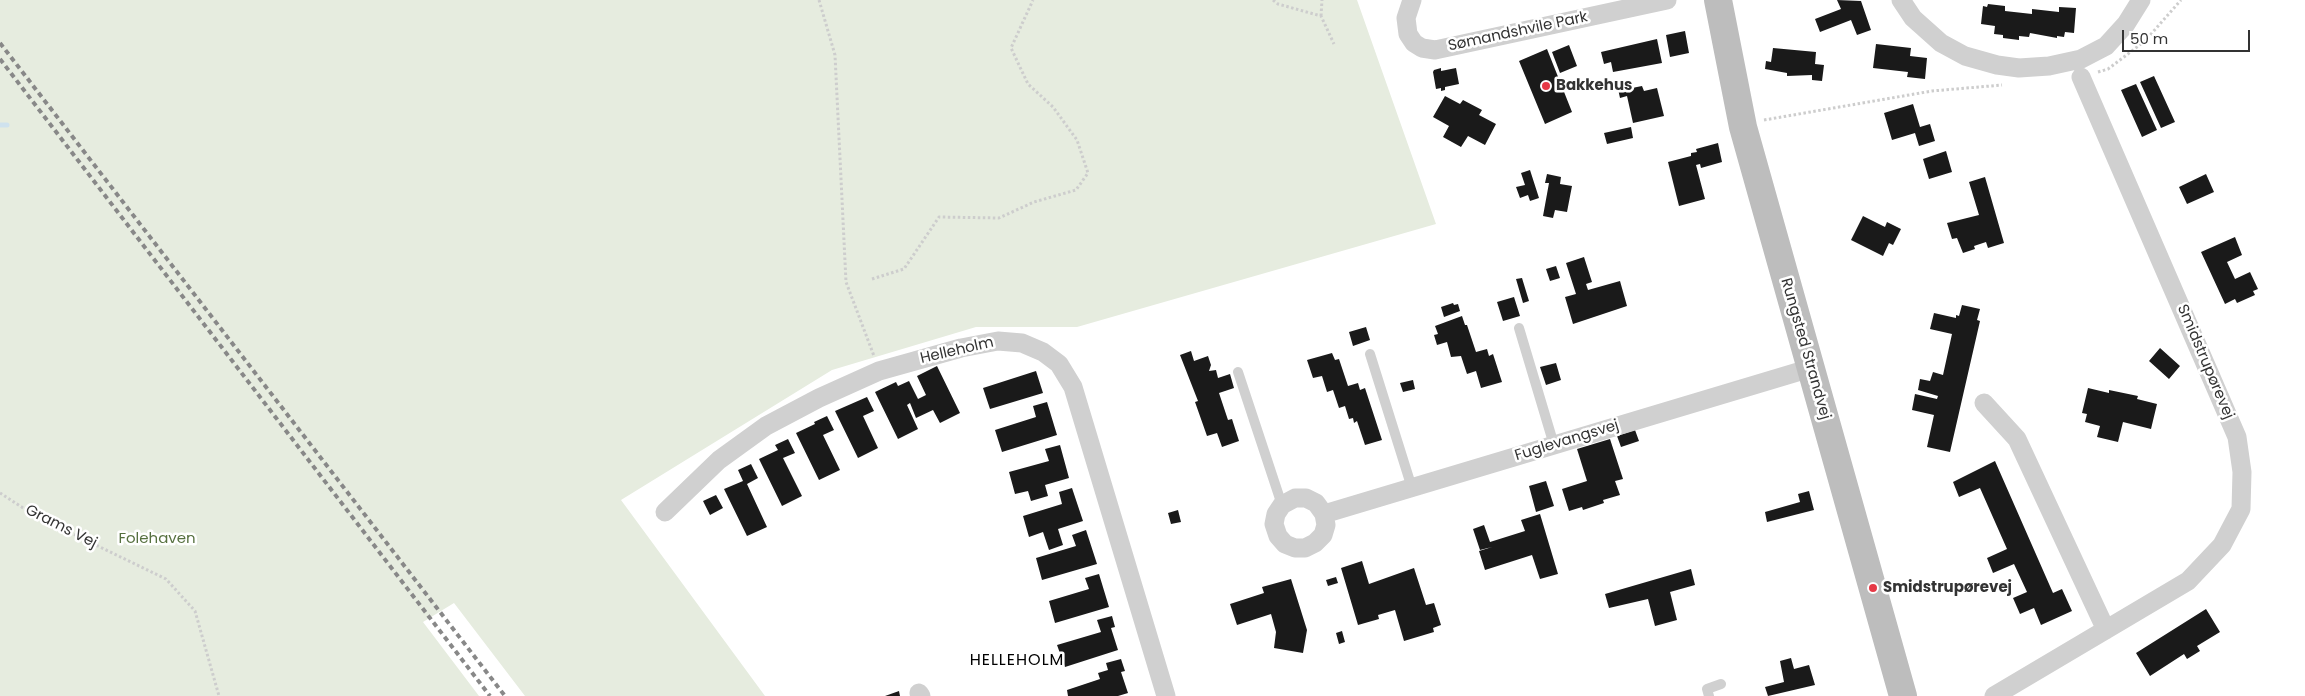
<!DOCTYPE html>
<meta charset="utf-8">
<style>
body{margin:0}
#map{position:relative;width:2305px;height:696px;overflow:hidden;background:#fff;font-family:Poppins,sans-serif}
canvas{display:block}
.scale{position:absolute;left:2122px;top:30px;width:128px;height:22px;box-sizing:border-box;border:2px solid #333;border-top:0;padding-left:6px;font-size:15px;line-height:18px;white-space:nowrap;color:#333;-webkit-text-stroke:4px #fff;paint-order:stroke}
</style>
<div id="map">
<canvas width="2305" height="696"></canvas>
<div class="scale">50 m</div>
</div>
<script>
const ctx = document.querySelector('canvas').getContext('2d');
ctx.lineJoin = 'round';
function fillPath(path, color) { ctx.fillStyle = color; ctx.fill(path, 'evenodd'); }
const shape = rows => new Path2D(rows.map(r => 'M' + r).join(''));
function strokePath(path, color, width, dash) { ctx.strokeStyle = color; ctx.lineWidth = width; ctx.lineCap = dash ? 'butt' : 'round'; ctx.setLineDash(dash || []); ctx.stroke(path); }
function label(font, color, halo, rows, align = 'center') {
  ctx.font = font + ' Poppins,sans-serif'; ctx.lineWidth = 5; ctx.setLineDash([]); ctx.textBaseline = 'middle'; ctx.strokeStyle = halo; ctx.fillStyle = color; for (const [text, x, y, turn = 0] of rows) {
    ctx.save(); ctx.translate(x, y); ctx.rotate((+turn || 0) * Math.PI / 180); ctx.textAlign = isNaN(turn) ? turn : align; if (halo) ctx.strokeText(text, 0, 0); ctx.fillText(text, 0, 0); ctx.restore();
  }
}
fillPath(shape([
 [0,0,1357,0,1436,224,1077,327,976,327,832,370,621,500,765,696,525,696,454,603,423,622,479,696,0,696]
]), '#e6ecdf');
strokePath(shape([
 [0,125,7,125]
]), '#cfe2ee', 5);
fillPath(shape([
 [1837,0,1861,1,1871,30,1857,35,1851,20,1820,32,1815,19,1841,9],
 [1988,4,2005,6,2005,11,2032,14,2032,9,2059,12,2059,7,2076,8,2074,33,2065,32,2064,37,2057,36,2057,38,2030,33,2029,37,2019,36,2019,40,2003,38,2003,35,1994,34,1995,26,1981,24,1983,6,1987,7],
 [1685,31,1689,53,1670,57,1666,35],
 [1657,39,1662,63,1613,72,1611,62,1604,64,1601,52],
 [1876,44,1911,48,1910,56,1927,58,1925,79,1907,77,1908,72,1873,68],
 [1569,45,1577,66,1560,73,1552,52],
 [1773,48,1816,52,1815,64,1824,65,1822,81,1812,80,1812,75,1787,76,1787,73,1765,69,1766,61,1771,62],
 [1547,49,1572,112,1545,124,1519,61],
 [1441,68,1441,71,1456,68,1459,84,1445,87,1445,90,1441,91,1441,88,1436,89,1433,72,1434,70],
 [2154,76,2175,122,2161,128,2140,82],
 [2136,84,2157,130,2142,137,2121,90],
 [1632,85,1632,88,1642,86,1644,91,1657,88,1664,116,1633,123,1627,96,1620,98,1618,89],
 [1445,96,1460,104,1463,100,1482,110,1479,115,1496,124,1485,145,1468,136,1461,147,1443,137,1449,126,1433,117],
 [1913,104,1920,127,1930,124,1935,141,1919,146,1915,133,1892,140,1884,113],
 [1631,127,1633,138,1607,144,1604,133],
 [1718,143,1722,162,1701,168,1700,164,1696,165,1705,199,1679,206,1668,162,1691,156,1691,153,1697,152,1696,149],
 [1946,151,1952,172,1929,179,1923,159],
 [1530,170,1539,198,1530,201,1528,195,1520,198,1516,187,1525,185,1521,173],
 [1547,174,1561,177,1560,184,1572,186,1567,212,1555,210,1553,218,1543,216,1549,183,1545,183],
 [2206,174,2214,192,2187,204,2179,187],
 [1985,177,2004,243,1988,248,1986,242,1974,246,1975,249,1963,253,1957,238,1952,239,1947,223,1979,215,1969,182],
 [1863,216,1885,227,1887,222,1901,229,1893,245,1889,243,1883,256,1851,240],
 [2235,237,2242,255,2227,262,2235,279,2250,272,2258,289,2253,291,2255,295,2237,303,2235,299,2225,304,2201,252],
 [1584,257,1592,282,1586,284,1588,290,1620,281,1627,306,1573,324,1565,297,1576,294,1566,263],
 [1556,266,1560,278,1550,281,1546,269],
 [1522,278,1529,301,1523,303,1516,279],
 [1514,297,1520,316,1503,321,1497,302],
 [1453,303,1454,305,1458,304,1460,311,1444,317,1441,307],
 [1962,305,1980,309,1977,320,1980,321,1950,452,1927,447,1934,415,1912,410,1915,394,1937,399,1938,396,1918,390,1920,379,1930,381,1933,372,1943,375,1952,334,1930,329,1934,313,1956,318,1956,315,1959,316],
 [1462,316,1465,325,1467,325,1476,352,1487,349,1489,356,1493,354,1502,382,1481,388,1476,371,1467,374,1461,356,1451,357,1447,342,1437,345,1434,335,1438,334,1435,326],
 [1366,327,1370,340,1353,346,1349,332],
 [2160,348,2180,366,2169,379,2149,361],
 [1191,351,1194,361,1208,356,1211,365,1209,371,1216,370,1218,378,1230,374,1234,388,1219,393,1228,420,1232,419,1239,441,1222,447,1217,433,1207,436,1195,402,1198,401,1180,355],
 [1332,353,1335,360,1339,359,1348,386,1358,383,1360,390,1365,388,1382,440,1365,445,1357,421,1354,423,1353,418,1349,419,1345,406,1339,408,1333,390,1327,392,1322,376,1313,378,1307,360],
 [1556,363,1561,380,1546,385,1540,367],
 [937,366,960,413,940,423,933,410,916,418,910,403,907,405,918,429,898,439,875,392,896,382,898,386,909,381,918,399,926,395,917,376],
 [1036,371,1043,393,990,409,983,388],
 [1413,380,1415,389,1403,392,1400,383],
 [2088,388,2109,393,2109,390,2138,396,2137,399,2157,404,2151,429,2123,422,2118,442,2097,437,2100,426,2085,422,2087,414,2082,413],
 [867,397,874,411,863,416,878,448,858,458,835,411],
 [1047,402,1057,435,1002,452,995,430,1036,417,1033,406],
 [827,416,834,430,823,435,840,470,819,480,796,433,815,424,814,422],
 [1635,430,1639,441,1621,447,1617,436],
 [788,439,795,453,783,458,802,496,782,506,759,459,778,450,775,445],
 [1610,439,1623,479,1615,481,1620,495,1603,500,1604,503,1583,510,1582,507,1569,511,1562,489,1587,481,1577,449],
 [1060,445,1069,478,1045,485,1048,496,1031,501,1028,491,1015,494,1009,472,1049,461,1045,449],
 [1995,461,2053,593,2062,589,2072,611,2041,625,2034,608,2020,614,2013,598,2027,592,2014,564,1993,573,1987,558,2007,549,1980,488,1959,497,1953,482],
 [751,464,758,478,747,484,767,527,747,536,724,489,743,481,738,470],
 [1546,481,1554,506,1536,512,1529,486],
 [1072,488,1083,521,1058,529,1063,545,1049,550,1043,532,1029,537,1023,516,1062,504,1059,492],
 [1809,491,1814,510,1767,522,1765,512,1800,502,1798,494],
 [716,495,723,508,710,515,703,501],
 [1178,510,1181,522,1171,524,1168,513],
 [1540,514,1558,574,1540,579,1532,555,1485,570,1479,551,1492,547,1480,550,1473,529,1484,525,1490,542,1525,531,1521,520],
 [1086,530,1097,564,1042,580,1036,558,1076,546,1072,535],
 [1362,561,1369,584,1414,568,1426,605,1434,603,1441,625,1433,628,1434,632,1404,641,1395,610,1378,615,1379,619,1358,625,1341,568],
 [1691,569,1695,585,1670,592,1677,620,1655,626,1648,599,1609,608,1605,594],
 [1099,574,1109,607,1055,623,1049,601,1089,589,1085,578],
 [1336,577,1338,583,1328,586,1326,580],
 [1291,579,1307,630,1303,653,1274,648,1276,632,1271,614,1237,625,1230,604,1264,593,1262,587],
 [2206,609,2220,632,2197,646,2200,651,2187,659,2184,654,2150,676,2136,653],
 [1112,616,1115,627,1111,628,1118,650,1065,667,1057,645,1101,632,1097,620],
 [1342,631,1345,642,1339,644,1336,633],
 [1791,658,1794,669,1809,665,1815,685,1768,696,1765,687,1784,682,1780,661],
 [1121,659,1125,671,1121,672,1128,693,1118,696,1068,696,1067,690,1100,679,1098,673,1108,670,1106,663],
 [899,691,900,696,885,696]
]), '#1a1a1a');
strokePath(shape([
 [819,0,835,55,846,282,874,356],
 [1273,0,1278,4,1321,16,1334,44],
 [1321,16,1322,0],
 [2098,72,2108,69,2145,41,2181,0],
 [1764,120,1932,91,2002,85],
 [872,279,904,269,939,217,999,218,1034,202,1076,190,1088,173,1077,140,1053,107,1028,84,1011,48,1033,0],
 [0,493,34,515,166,579,195,611,219,696]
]), '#cdcdcd', 3, [2.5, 2.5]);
strokePath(shape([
 [1519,328,1554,445],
 [1370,354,1412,488],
 [1238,372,1282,505],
 [1709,696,1707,689,1721,684]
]), '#d0d0d0', 10);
strokePath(shape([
 [1412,0,1406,18,1408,34,1414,43,1422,48,1435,50,1667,0],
 [1901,0,1913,18,1941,43,1965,56,1997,65,2019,68,2049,66,2081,59,2106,46,2126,24,2141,0],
 [1984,403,2017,439,2106,630],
 [665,512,719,460,766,426,819,398,879,371,961,348,998,341,1022,343,1043,352,1059,364,1073,387,1166,696],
 [1324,514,1316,503,1306,498,1295,498,1282,505,1276,514,1274,524,1278,536,1285,544,1295,548,1305,548,1315,543,1323,535,1326,525,1324,514,1811,368],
 [919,693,921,696],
 [1994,696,2188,581,2222,545,2241,509,2242,472,2237,437,2081,77]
]), '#d0d0d0', 19);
strokePath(shape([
 [1718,0,1743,127,1903,696]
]), '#bdbdbd', 28);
strokePath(shape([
 [0,43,505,696],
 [0,59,490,696]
]), '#888', 4, [5, 4]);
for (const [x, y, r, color] of [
 [1546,86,5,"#e63946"],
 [1873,588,5,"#e63946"]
]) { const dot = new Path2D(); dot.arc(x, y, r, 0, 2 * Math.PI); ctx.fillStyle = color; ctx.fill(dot); strokePath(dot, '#fff', 2); }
label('15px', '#333', '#fff', [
 ["Sømandshvile Park",1518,32,-12],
 ["Rungsted Strandvej",1805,349,74],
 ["Helleholm",957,351,-13],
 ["Smidstrupørevej",2205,362,67],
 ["Fuglevangsvej",1567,441,-17],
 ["Grams Vej",61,527,27]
]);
label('bold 15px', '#333', '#fff', [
 ["Bakkehus",1556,86],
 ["Smidstrupørevej",1883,588]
], 'left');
label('15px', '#56703f', '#fff', [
 ["Folehaven",157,539]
]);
ctx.letterSpacing = '1px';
label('16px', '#000', '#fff', [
 ["HELLEHOLM",1017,661]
]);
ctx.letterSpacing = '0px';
</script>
